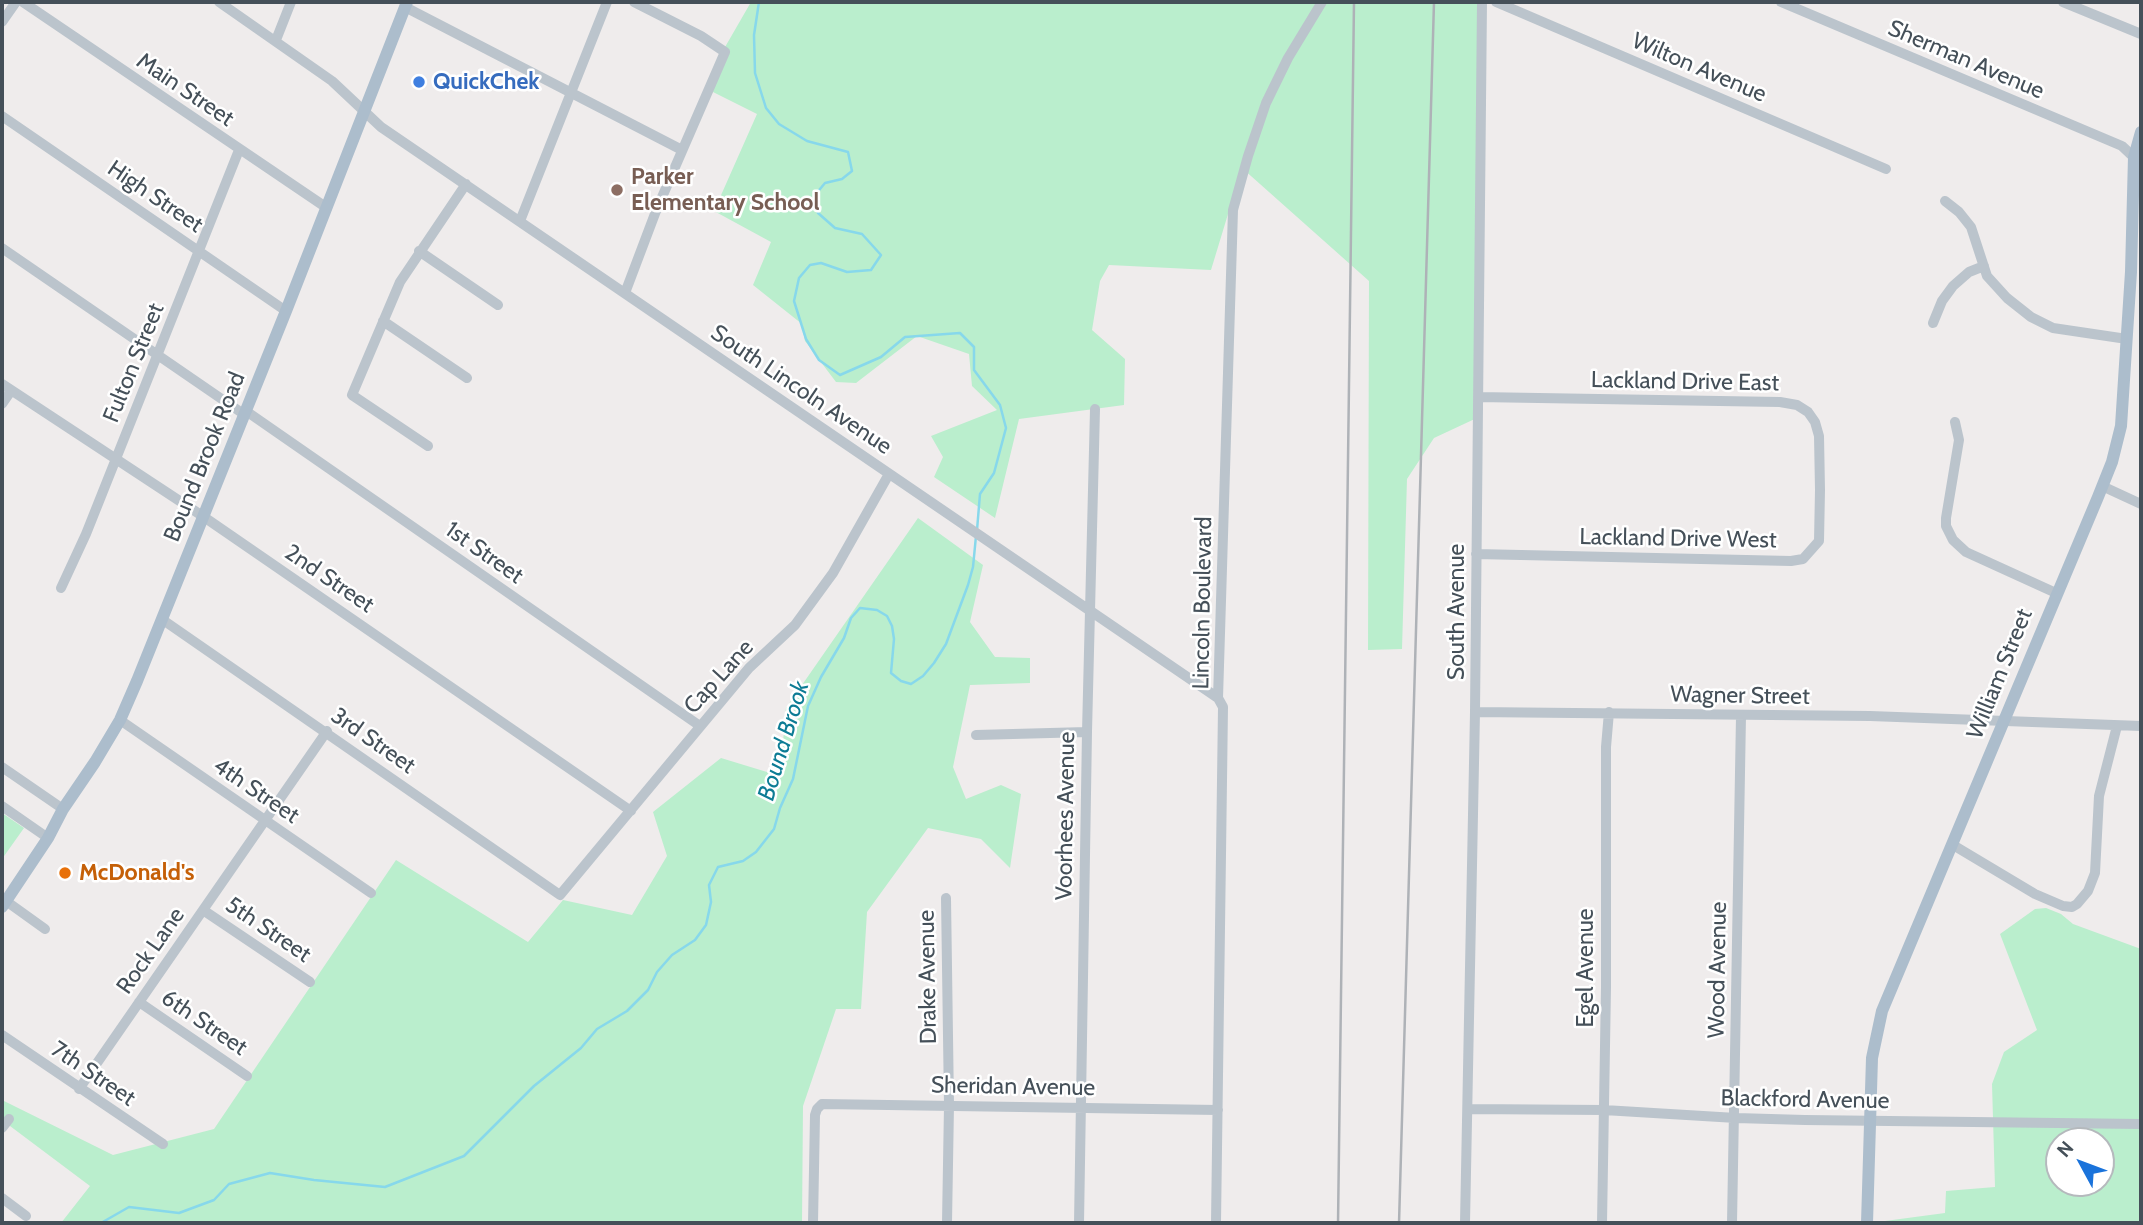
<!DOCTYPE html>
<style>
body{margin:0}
#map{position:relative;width:2143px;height:1225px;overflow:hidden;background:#efecec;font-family:Cabin,sans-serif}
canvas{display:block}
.frame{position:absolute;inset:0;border:4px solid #455059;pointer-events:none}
.north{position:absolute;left:2045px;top:1127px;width:70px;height:70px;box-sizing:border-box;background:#fff;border:2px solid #b5b9bd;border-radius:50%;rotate:311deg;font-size:19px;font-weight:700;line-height:28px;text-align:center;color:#455059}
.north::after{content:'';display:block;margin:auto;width:24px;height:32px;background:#1a73db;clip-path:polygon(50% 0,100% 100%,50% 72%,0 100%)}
</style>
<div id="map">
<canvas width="2143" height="1225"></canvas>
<div class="frame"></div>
<div class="north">N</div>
</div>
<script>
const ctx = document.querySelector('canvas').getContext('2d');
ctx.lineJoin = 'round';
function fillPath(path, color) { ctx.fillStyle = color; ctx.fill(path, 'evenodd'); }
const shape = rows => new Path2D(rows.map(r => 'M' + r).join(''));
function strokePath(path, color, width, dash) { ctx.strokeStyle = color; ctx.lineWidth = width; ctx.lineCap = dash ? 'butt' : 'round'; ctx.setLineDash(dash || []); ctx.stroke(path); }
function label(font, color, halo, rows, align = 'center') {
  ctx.font = font + ' Cabin,sans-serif'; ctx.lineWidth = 5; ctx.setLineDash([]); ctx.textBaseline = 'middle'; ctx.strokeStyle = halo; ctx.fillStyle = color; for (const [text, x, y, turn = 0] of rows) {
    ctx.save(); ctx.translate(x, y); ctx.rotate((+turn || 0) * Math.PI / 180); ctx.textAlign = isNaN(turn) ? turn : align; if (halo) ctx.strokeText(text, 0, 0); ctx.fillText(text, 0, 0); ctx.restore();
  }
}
fillPath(shape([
 [751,2,1485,2,1479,417,1434,438,1407,479,1402,649,1368,650,1369,281,1242,168,1211,270,1109,265,1100,281,1092,330,1125,359,1124,405,1019,419,995,518,934,477,943,457,931,436,997,410,972,386,969,354,917,336,856,383,836,382,805,341,802,324,753,285,771,242,714,211,757,114,713,92,717,61],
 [918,518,983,565,970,622,995,657,1030,658,1030,683,970,685,953,767,966,799,1001,785,1021,794,1010,868,981,839,928,828,867,912,861,1009,836,1009,803,1106,802,1223,61,1223,90,1186,2,1120,2,1100,113,1155,214,1129,396,860,528,942,563,900,632,915,667,856,653,812,721,758,780,776,786,708],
 [2,813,24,828,2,859],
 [2046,908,2061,914,2073,924,2141,949,2141,1223,1885,1223,1885,1221,1945,1213,1946,1191,1995,1187,1992,1084,2004,1052,2037,1030,2000,934,2035,909],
 [2059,1141,2101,1141,2101,1183,2059,1183]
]), '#baeecd');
strokePath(shape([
 [759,2,754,35,755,73,766,108,779,124,807,141,848,152,852,171,842,179,825,183,815,195,818,213,835,228,862,234,881,255,871,270,847,272,821,263,810,265,799,278,794,301,806,339,819,360,840,375,881,357,905,337,960,333,974,347,974,370,1000,405,1006,428,994,473,980,494,977,530],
 [101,1223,129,1207,179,1213,214,1200,229,1184,270,1173,314,1180,385,1187,464,1156,534,1086,581,1048,597,1029,627,1011,648,990,657,972,672,955,695,940,706,925,711,902,709,885,718,867,743,861,756,852,774,829,780,808,793,779,808,706,821,677,844,638,851,618,860,608,877,610,887,616,892,626,894,639,891,673,901,681,911,684,923,676,934,663,946,644,968,585,973,567,976,536]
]), '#87d8eb', 2.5);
strokePath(shape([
 [23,2,327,208],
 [219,2,332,81,381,127,1218,698],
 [1496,2,1886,169],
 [1781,2,2122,146,2141,164],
 [2063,2,2141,34],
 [405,7,682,150],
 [2,22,16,2],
 [276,40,291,2],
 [2,116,286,311],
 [1945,201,1959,212,1971,227,1987,276,2007,298,2031,317,2053,328,2127,339],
 [520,221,607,2],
 [2,248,245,415],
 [419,251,498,305],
 [625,293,656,211,725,52,701,36,634,2],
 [383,321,467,378],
 [1933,323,1942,301,1953,286,1969,272,1984,266],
 [2,384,204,517,631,811],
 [2,404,11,391],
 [246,411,700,726],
 [1955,422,1959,440,1946,518,1946,526,1953,540,1966,552,2056,593],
 [428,446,352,395,400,282,466,184],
 [2102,486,2141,504],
 [1476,554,1791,561,1803,559,1819,541,1820,490,1819,436,1815,422,1808,412,1797,405,1780,402,1478,397],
 [61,588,86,534,239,150],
 [163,620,560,895,749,668,795,625,833,573,889,474],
 [1475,712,1870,716,2141,726],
 [120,720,371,893],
 [976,735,1087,732],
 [2,767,63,809],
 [2,806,48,838],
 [1953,845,2035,894,2063,906,2072,907,2077,904,2088,891,2095,873,2099,796,2117,726],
 [946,898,949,1105,947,1223],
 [6,901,45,929],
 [203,910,310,982],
 [139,1002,247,1076],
 [2,1035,163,1144],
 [79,1089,327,731],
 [1468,1109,1604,1110,1736,1118,1805,1120,2141,1124],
 [2,1128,9,1119],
 [2,1198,26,1216],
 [813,1223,815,1115,817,1109,822,1104,1218,1110],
 [1079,1223,1087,732,1095,409],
 [1216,1223,1223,707,1218,698,1233,210,1248,156,1266,103,1288,58,1322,2],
 [1465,1223,1475,712,1482,2],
 [1602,1223,1606,987,1606,747,1609,712],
 [1732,1223,1741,716]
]), '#bbc4cc', 10);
strokePath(shape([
 [2,907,48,838,63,809,95,762,120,720,137,681,286,311,407,2],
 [1867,1223,1872,1058,1882,1011,2098,497,2112,462,2121,426,2131,272,2134,157,2141,132]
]), '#acbdcc', 12);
strokePath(shape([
 [1338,1223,1354,2],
 [1399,1223,1434,2]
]), '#aeb2b7', 2.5);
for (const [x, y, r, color] of [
 [419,82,7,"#3f7fe0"],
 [617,190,7,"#8d6e63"],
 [65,873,7,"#e8710a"]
]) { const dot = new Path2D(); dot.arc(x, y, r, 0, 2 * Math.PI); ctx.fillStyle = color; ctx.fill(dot); strokePath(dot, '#fff', 2.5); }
label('23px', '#455059', '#fff', [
 ["Sherman Avenue",1966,60,23],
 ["Wilton Avenue",1699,68,23],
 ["Main Street",185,90,34],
 ["High Street",155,197,34],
 ["Fulton Street",134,363,-68],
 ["Lackland Drive East",1685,382,1],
 ["South Lincoln Avenue",801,390,34],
 ["Bound Brook Road",205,457,-68],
 ["Lackland Drive West",1678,539,1],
 ["1st Street",484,553,35],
 ["2nd Street",329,579,34],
 ["Lincoln Boulevard",1203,603,-89],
 ["South Avenue",1457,612,-90],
 ["William Street",2000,674,-68],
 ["Cap Lane",719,677,-48],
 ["Wagner Street",1740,696,1],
 ["3rd Street",373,741,35],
 ["4th Street",256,791,34],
 ["Voorhees Avenue",1066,816,-89],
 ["5th Street",268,930,34],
 ["Rock Lane",151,951,-55],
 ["Egel Avenue",1586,968,-90],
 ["Wood Avenue",1718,970,-89],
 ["Drake Avenue",928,977,-91],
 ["6th Street",204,1023,34],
 ["7th Street",93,1074,34],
 ["Sheridan Avenue",1013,1087,1],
 ["Blackford Avenue",1805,1100,1]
]);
label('bold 23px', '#366cbe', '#fff', [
 ["QuickChek",433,82]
], 'left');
label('bold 23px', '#785e54', '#fff', [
 ["Parker",631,177],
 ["Elementary School",631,203]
], 'left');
label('bold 23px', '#c56008', '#fff', [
 ["McDonald's",79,873]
], 'left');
label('italic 24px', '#0d7c95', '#fff', [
 ["Bound Brook",784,741,-73]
]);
</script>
